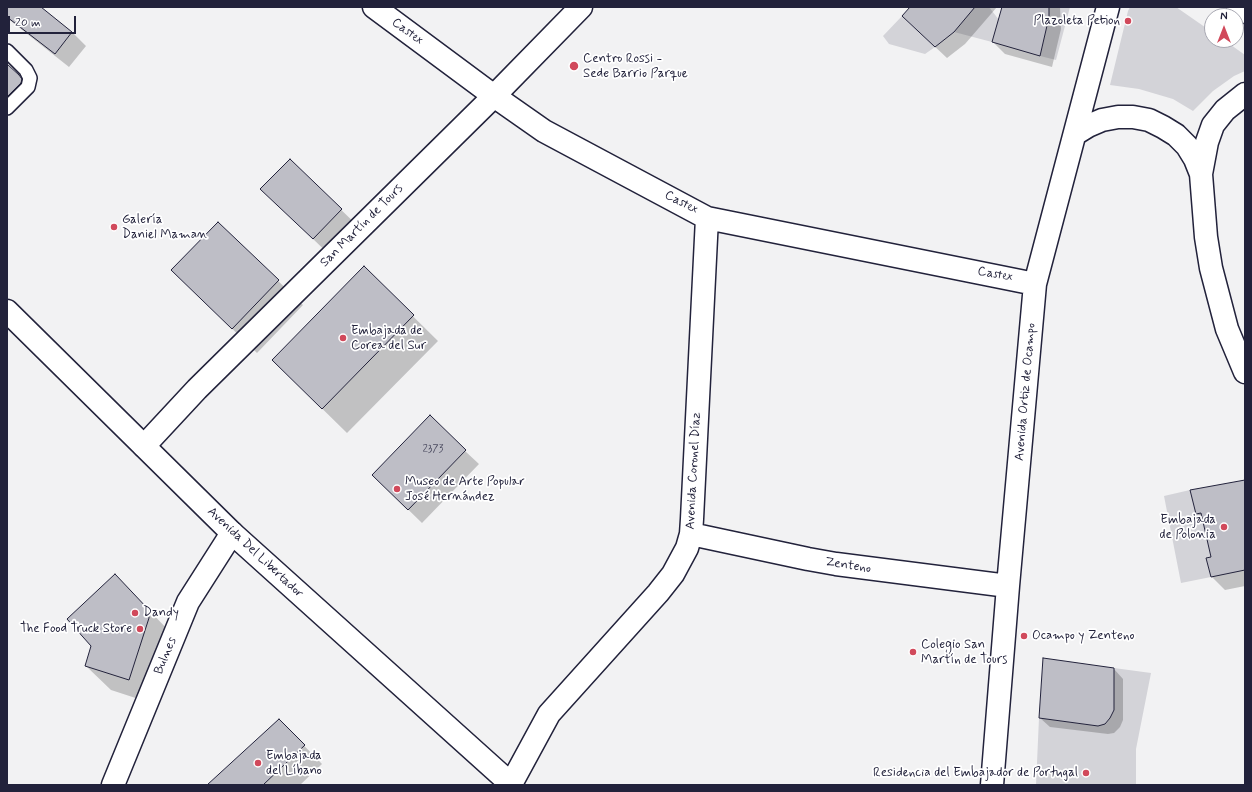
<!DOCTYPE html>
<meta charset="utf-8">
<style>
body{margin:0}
#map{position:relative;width:1252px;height:792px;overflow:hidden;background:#f2f2f3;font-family:Mynerve,sans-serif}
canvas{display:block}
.frame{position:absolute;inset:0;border:8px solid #22223b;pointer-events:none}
.north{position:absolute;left:1204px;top:8px;width:40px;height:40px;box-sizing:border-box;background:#fff;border:1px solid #a7a7b1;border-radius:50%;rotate:0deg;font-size:11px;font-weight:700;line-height:16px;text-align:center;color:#22223b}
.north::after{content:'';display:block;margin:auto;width:14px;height:18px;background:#d1495b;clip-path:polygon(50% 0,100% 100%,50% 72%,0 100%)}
.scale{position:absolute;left:8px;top:16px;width:68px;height:18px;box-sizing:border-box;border:2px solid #22223b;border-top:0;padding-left:5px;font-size:12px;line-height:14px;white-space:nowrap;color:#22223b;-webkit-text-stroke:3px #fff;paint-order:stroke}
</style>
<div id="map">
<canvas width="1252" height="792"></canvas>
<div class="frame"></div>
<div class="north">N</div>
<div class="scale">20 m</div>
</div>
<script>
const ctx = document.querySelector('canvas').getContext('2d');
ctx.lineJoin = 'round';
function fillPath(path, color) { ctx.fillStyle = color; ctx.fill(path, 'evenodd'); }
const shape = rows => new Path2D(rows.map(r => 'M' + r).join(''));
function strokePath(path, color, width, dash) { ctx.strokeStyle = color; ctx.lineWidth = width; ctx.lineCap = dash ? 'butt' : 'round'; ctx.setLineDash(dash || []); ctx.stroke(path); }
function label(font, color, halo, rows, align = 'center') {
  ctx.font = font + ' Mynerve,sans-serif'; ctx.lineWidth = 3.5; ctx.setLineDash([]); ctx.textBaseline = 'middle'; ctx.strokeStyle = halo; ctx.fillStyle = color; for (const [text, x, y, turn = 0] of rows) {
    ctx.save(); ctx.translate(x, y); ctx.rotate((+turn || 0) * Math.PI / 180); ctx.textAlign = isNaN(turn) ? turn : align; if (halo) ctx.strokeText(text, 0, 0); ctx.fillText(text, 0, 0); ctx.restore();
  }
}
fillPath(shape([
 [956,7,989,7,999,20,992,42,954,32],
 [1049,7,1070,7,1056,60,1040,56,1049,17],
 [1130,7,1176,7,1212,32,1212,40,1224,40,1245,55,1245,71,1234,76,1213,91,1193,111,1173,99,1139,89,1110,85,1128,11],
 [902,16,935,47,925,54,889,44,883,36],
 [1190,490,1196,514,1201,513,1211,557,1206,558,1211,577,1181,583,1164,496],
 [1114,668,1151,673,1136,749,1136,785,1036,785,1039,718,1098,726,1105,724,1110,718,1114,710]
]), '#d3d3d8');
fillPath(shape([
 [7,7,40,7,72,32,86,46,69,67,7,18],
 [912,7,997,7,965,44,947,58,915,28],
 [1003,7,1060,7,1061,29,1052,67,1005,54,993,42],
 [7,65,23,80,26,84,7,105],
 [290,160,366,234,338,263,286,213],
 [218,223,303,305,257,353,172,270],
 [364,268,438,341,347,433,297,384],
 [465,451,479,464,422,523,387,489],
 [1245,483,1245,586,1225,590,1212,577,1212,558,1204,520,1197,514],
 [115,575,173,635,154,704,111,690,86,666],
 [1114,669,1123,679,1123,720,1120,727,1114,733,1108,734,1050,727,1040,718],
 [279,720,322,764,300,785,216,785]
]), '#0003');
const building = shape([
 [7,7,41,7,72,32,55,54,7,17,7,7],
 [910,7,975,7,954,32,935,47,902,16,910,7],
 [1002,7,1049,7,1049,17,1040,56,992,42,1002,7],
 [7,64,19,75,22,79,21,83,7,97,7,64],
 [290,159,342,209,313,239,260,189,290,159],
 [218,222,279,280,232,329,171,270,218,222],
 [364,266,414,315,322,409,272,360,364,266],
 [430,415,466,450,408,510,372,475,430,415],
 [1245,480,1245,570,1211,577,1206,558,1211,557,1201,513,1196,514,1190,490,1245,480],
 [115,574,149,610,149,618,129,680,85,666,91,646,67,619,115,574],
 [1043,658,1114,668,1114,710,1110,718,1105,724,1098,726,1039,718,1043,658],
 [279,719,305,745,263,785,207,785,279,719]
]);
fillPath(building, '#bebec6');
strokePath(building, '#22223b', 1);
const service = shape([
 [7,51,26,70,30,78,28,87,7,108]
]);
const minor = shape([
 [374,7,494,96,544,131,707,218,1035,284],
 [1245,94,1225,110,1213,125,1207,142,1201,174,1206,237,1211,268,1227,329,1245,372],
 [1075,134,1088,126,1102,120,1118,117,1133,117,1149,120,1163,127,1176,135,1187,146,1195,159,1201,174],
 [144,446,197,389,494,96,581,7],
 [691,534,808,559,836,564,1008,586],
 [511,784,549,714,658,593,673,574,687,548,691,534,692,519,707,218],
 [113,785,188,602,232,533],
 [992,785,1008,586,1035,284,1108,7]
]);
const primary = shape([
 [1238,7,1245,12],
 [7,311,232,533,512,785]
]);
strokePath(service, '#22223b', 16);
strokePath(minor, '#22223b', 25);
strokePath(primary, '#22223b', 25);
strokePath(service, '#fff', 13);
strokePath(minor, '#fff', 22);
strokePath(primary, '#fff', 22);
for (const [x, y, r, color] of [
 [1128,21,4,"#d1495b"],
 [574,66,5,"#d1495b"],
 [114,227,4,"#d1495b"],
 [343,338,4,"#d1495b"],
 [397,489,4,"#d1495b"],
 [1224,527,4,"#d1495b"],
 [135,613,4,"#d1495b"],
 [140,629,4,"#d1495b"],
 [1024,636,4,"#d1495b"],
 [913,652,4,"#d1495b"],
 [258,763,4,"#d1495b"],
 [1086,773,4,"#d1495b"]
]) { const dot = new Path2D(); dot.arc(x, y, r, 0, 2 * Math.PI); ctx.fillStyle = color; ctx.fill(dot); strokePath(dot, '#fff', 1.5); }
label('11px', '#49495e', null, [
 ["2373",433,450]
]);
label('13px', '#22223b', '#fff', [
 ["Plazoleta Petion",1120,21,"right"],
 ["Centro Rossi -",583,59],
 ["Sede Barrio Parque",583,74],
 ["Galería",122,220],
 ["Daniel Maman",122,235],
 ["Embajada de",351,331],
 ["Corea del Sur",351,346],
 ["Museo de Arte Popular",405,482],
 ["José Hernández",405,497],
 ["Embajada",1216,520,"right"],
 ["de Polonia",1216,535,"right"],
 ["Dandy",143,613],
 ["The Food Truck Store",132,629,"right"],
 ["Ocampo y Zenteno",1032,636],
 ["Colegio San",921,645],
 ["Martín de Tours",921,660],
 ["Embajada",266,756],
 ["del Líbano",266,771],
 ["Residencia del Embajador de Portugal",1078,773,"right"]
], 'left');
label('13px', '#22223b', '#fff', [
 ["Castex",407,32,37],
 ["Castex",681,203,28],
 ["San Martín de Tours",362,226,-45],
 ["Castex",995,275,11],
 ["Avenida Ortiz de Ocampo",1026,392,-85],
 ["Avenida Coronel Díaz",694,471,-87],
 ["Avenida Del Libertador",255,553,43],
 ["Zenteno",848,566,9],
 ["Bulnes",166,656,-68]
]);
</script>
